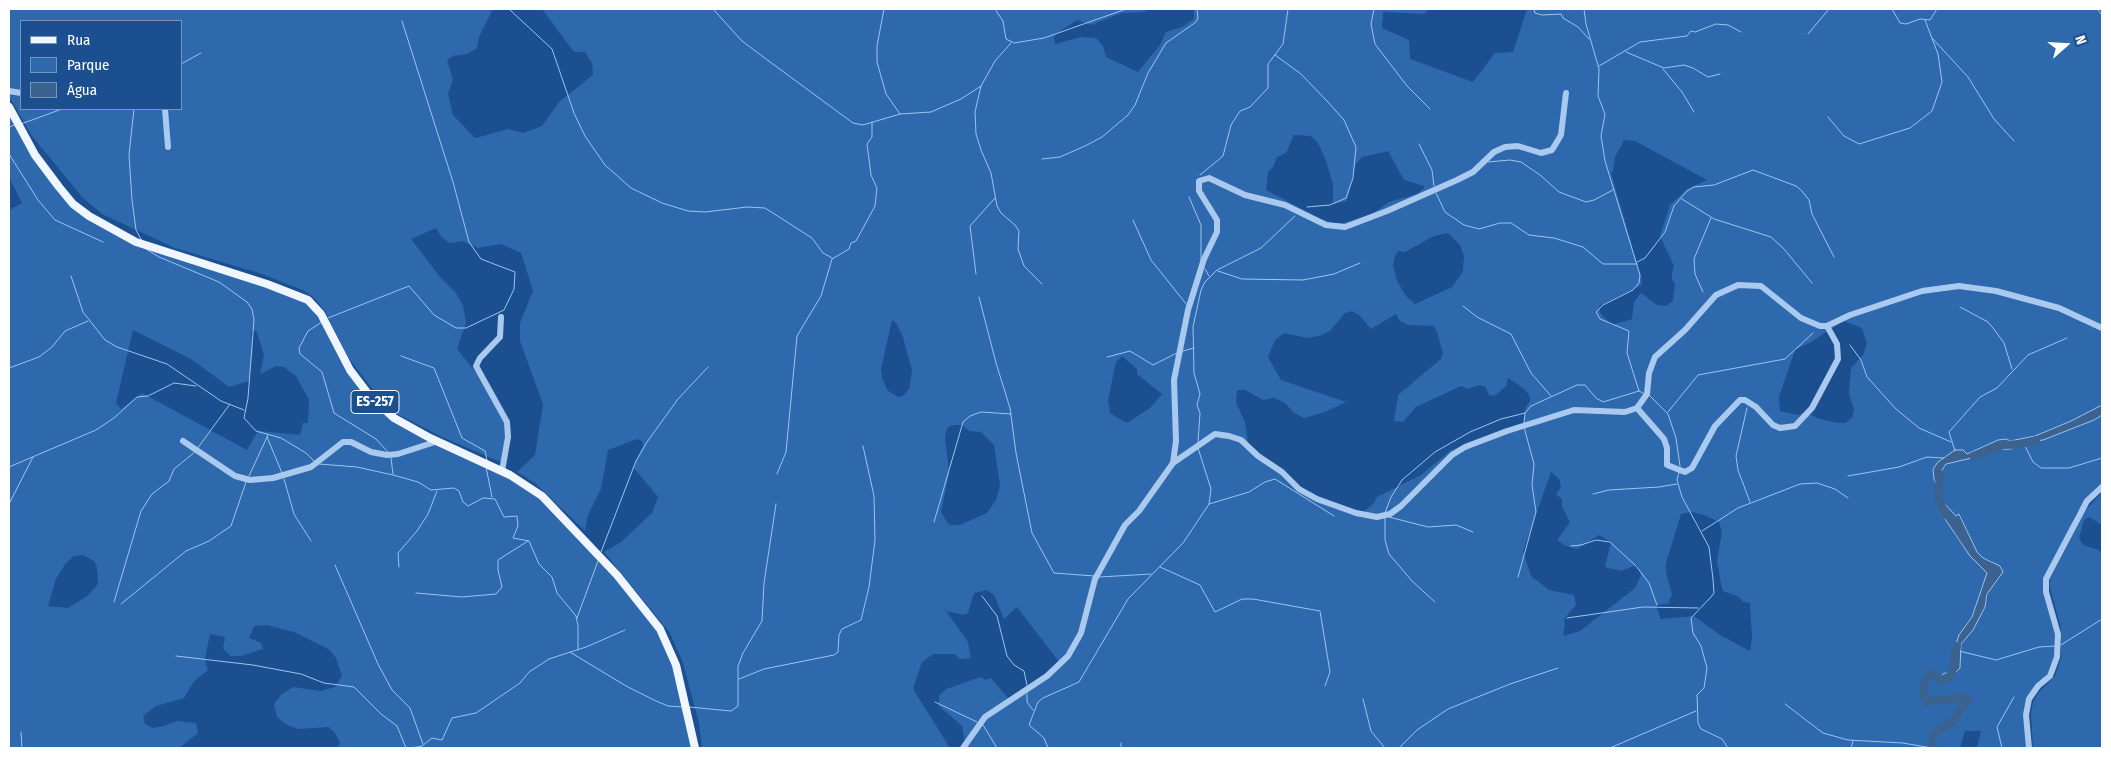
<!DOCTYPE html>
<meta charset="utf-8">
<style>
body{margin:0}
#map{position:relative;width:2111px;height:757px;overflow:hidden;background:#1b4f8f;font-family:"Fira Sans Condensed",sans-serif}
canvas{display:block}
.frame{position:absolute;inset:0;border:10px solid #fff;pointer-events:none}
.legend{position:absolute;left:20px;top:20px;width:162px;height:90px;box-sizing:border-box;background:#1b4f8f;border:1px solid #7695bc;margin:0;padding:6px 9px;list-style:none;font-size:15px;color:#fff}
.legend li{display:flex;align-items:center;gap:10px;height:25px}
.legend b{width:25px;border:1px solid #7695bc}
.north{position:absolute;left:2041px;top:20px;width:50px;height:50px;-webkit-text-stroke:4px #1b4f8f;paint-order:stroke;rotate:71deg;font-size:14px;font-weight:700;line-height:20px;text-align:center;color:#fff}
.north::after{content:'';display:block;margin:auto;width:18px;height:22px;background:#fff;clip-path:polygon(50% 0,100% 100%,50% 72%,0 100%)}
</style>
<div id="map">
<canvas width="2111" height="757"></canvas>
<div class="frame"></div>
<ul class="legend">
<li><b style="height:6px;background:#f0f6ff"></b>Rua</li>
<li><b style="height:14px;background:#2e69ad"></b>Parque</li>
<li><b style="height:14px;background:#3c6290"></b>Água</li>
</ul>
<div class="north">N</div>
</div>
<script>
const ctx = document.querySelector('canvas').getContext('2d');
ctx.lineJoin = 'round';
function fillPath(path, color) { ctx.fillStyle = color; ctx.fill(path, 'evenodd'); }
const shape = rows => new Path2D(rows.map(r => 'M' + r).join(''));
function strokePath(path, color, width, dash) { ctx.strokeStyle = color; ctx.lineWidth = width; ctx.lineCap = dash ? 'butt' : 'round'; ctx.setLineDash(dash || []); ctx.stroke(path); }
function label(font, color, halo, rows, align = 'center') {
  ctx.font = font + ' "Fira Sans Condensed",sans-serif'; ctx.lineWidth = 5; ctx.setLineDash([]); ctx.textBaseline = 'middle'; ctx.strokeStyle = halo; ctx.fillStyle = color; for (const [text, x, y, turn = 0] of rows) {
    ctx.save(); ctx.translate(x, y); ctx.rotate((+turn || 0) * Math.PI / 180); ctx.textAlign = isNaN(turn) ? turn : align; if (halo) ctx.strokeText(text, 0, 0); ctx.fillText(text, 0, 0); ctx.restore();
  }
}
fillPath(shape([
 [9,9,493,9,479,37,477,48,467,54,453,56,447,60,453,80,448,93,453,115,475,138,508,129,523,133,542,126,559,102,593,75,592,63,585,52,574,52,542,9,1143,9,1147,12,1121,13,1091,25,1077,20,1056,34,1054,38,1055,44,1081,37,1096,38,1103,46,1106,57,1138,72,1160,45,1166,32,1182,27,1194,19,1194,9,1429,9,1424,14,1383,12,1382,28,1409,40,1410,59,1473,82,1495,53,1513,52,1527,9,2102,9,2102,405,2071,421,2035,436,2009,441,2006,439,1998,440,1967,454,1955,450,1938,462,1934,479,1937,484,1942,481,1942,470,1946,464,1980,456,1983,452,1990,449,2011,449,2021,443,2042,440,2102,415,2102,484,2076,513,2062,547,2046,573,2055,629,2055,657,2049,672,2030,693,2027,748,1977,748,1981,731,1965,731,1960,748,966,748,962,726,939,706,939,696,946,689,981,677,985,680,991,678,1008,698,1040,681,1059,662,1017,607,1004,619,994,595,987,590,974,593,968,613,963,615,946,611,968,642,971,658,960,659,954,654,933,654,922,662,913,689,950,748,702,748,699,723,683,663,670,633,604,552,621,542,652,513,658,497,633,467,643,445,642,441,637,439,608,450,601,489,588,515,585,531,535,483,517,472,535,455,543,404,520,341,520,323,533,291,521,253,501,244,478,248,462,241,450,243,442,238,436,228,411,239,440,277,456,293,463,306,466,323,457,349,485,384,508,421,503,463,442,437,393,412,384,404,347,356,325,311,315,299,305,291,262,274,175,248,102,214,83,198,32,136,9,96],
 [21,21,181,21,181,109,21,109],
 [1294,135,1311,136,1318,143,1326,161,1333,184,1333,204,1347,201,1356,164,1362,157,1388,151,1404,180,1424,186,1424,188,1417,194,1389,202,1372,214,1343,223,1333,223,1319,218,1266,190,1268,172,1273,167,1277,157,1286,153],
 [1624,140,1635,141,1707,180,1687,189,1670,205,1660,236,1674,266,1672,273,1672,280,1675,283,1673,301,1666,306,1657,305,1641,293,1634,302,1632,319,1612,325,1601,314,1599,306,1634,289,1641,285,1642,280,1611,173,1613,171,1615,157],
 [1448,233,1460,245,1464,256,1463,271,1452,287,1415,304,1406,296,1397,281,1393,265,1395,256,1398,251,1405,252,1434,236],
 [1352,311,1359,315,1371,329,1396,314,1400,321,1408,325,1434,326,1437,332,1443,353,1441,359,1398,395,1394,421,1403,422,1416,407,1461,386,1468,389,1480,385,1485,387,1490,396,1496,395,1506,386,1508,378,1523,388,1529,395,1530,401,1526,407,1523,425,1451,450,1421,475,1377,497,1374,503,1360,515,1299,488,1248,443,1245,422,1236,403,1237,390,1245,390,1263,400,1274,398,1285,403,1294,413,1304,418,1325,412,1346,402,1281,380,1268,357,1275,340,1284,333,1307,338,1319,336,1330,331,1345,313],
 [892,320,896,323,903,337,912,371,909,389,903,396,898,397,887,390,882,377,881,369],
 [1843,321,1862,328,1867,344,1863,355,1851,368,1849,394,1854,410,1852,418,1845,423,1837,423,1817,418,1806,412,1798,415,1780,411,1779,397,1795,350,1811,342],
 [1122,356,1137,369,1137,374,1162,394,1150,408,1127,423,1110,413,1108,400,1116,362],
 [952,425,962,425,969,431,981,432,994,445,1000,485,996,500,987,513,960,525,949,525,941,512,949,473,945,436,947,428],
 [1551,472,1559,479,1561,487,1556,494,1562,499,1562,507,1570,522,1557,540,1566,546,1577,549,1599,535,1611,542,1605,567,1621,571,1637,565,1641,575,1635,588,1580,631,1563,636,1565,625,1564,619,1576,605,1574,595,1549,590,1531,576,1523,551],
 [1941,510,1956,517,1960,514,1977,552,1983,558,1992,561,2001,576,1990,588,1985,607,1973,630,1961,645,1958,671,1951,677,1940,679,1943,674,1953,668,1954,650,1959,635,1972,616,1987,573,1958,540],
 [1691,512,1704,515,1719,522,1722,532,1717,561,1721,584,1723,591,1739,597,1743,602,1750,603,1752,638,1750,651,1720,635,1694,616,1661,619,1656,606,1661,604,1668,604,1672,595,1666,572,1666,563,1681,514],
 [9,110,55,182,83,210,141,243,260,281,314,307,343,359,378,406,531,489,583,539,664,636,676,666,695,748,338,748,340,742,334,732,328,727,298,729,287,725,277,717,274,704,281,695,293,687,321,691,335,687,342,676,336,658,330,650,294,632,266,625,254,626,249,638,261,643,263,649,241,656,231,656,223,649,225,637,210,634,205,659,208,670,194,681,184,698,156,706,143,716,145,724,152,728,164,726,177,721,196,723,198,733,179,748,9,748,9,210,22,203,9,177],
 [133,330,191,359,229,387,249,381,253,349,251,334,252,331,256,330,264,355,260,374,276,366,284,367,296,376,309,400,308,423,303,423,300,435,258,431,247,450,142,393,121,409,116,403],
 [83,555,94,561,97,567,98,584,87,596,68,608,48,606,56,579,66,563,74,556],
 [2102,492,2102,525,2089,517,2084,520,2079,538,2083,545,2099,550,2102,556,2102,748,2033,748,2031,714,2033,702,2039,692,2055,676,2061,658,2061,628,2050,588,2050,579,2085,511]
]), '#2e69ad');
const water = shape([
 [2102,405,2102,415,2094,420,2043,440,2021,443,2011,449,1990,450,1983,452,1980,456,1946,464,1942,470,1942,481,1937,485,1934,479,1933,469,1938,462,1955,450,1963,450,1967,454,1998,440,2006,439,2010,441,2035,436,2071,421,2102,405],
 [1942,501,1956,516,1959,514,1977,552,1983,558,2000,566,2003,572,1987,594,1985,607,1973,630,1961,644,1960,668,1951,677,1943,680,1939,679,1943,674,1951,671,1955,665,1954,650,1959,635,1972,617,1987,573,1970,556,1943,516,1941,510,1942,501]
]);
fillPath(water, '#3c6290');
strokePath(water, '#9cc4f0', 1);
strokePath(shape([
 [509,9,552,49,574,113,585,136,605,165,631,188,662,203,688,211,705,212,747,207,765,208,812,238,823,253,832,258],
 [713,9,742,41,762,56,853,123,863,125,900,114,931,112,961,99,981,86,995,61,1011,43],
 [884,9,877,46,877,62,886,94,900,114],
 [995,9,1003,21,1006,39,1014,43,1044,38,1126,9],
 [1374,9,1371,24,1375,44,1407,86,1430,109],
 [1534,9,1535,13,1542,15,1561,14,1563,18,1578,27,1589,39],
 [1584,9,1586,24,1599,69,1598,96,1605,114,1601,136,1605,161,1640,275,1639,283,1633,290,1603,305,1596,312,1600,319,1629,331,1627,353,1639,391,1645,394],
 [1892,9,1900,23,1906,24,1920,19,1930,20,1937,9],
 [2097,9,2102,15],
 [1808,34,1829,9],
 [1932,38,1968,77,1994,119,2014,141],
 [1626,52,1664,68,1684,65,1693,68,1708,77,1720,74],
 [1275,55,1301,74,1328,102,1344,120,1356,147,1353,178,1346,198,1330,205,1307,207],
 [181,64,201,53],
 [1599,66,1640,42,1687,36,1691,31,1695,32,1716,24,1728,25,1741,32],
 [1663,69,1682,92,1694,112],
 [981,86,975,112,976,134,981,150,991,173,997,206,1001,213,1015,225,1019,231,1018,249,1024,266,1042,284],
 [134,109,129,155,132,200,136,230,142,241],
 [1828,117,1844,136,1859,144,1910,128,1932,111,1942,82,1938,54,1925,20],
 [21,124,62,109],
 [9,127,15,125],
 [1419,144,1432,170,1434,186],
 [9,154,38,200,55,220,103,242],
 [1042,159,1060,157,1087,145,1102,137,1128,115,1135,105,1148,73,1166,43,1196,22,1198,18,1197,9],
 [1488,162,1510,160,1521,162,1540,175,1559,192,1586,202,1594,200,1613,190],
 [1200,175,1223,156,1231,125,1240,111,1250,107,1268,88,1268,64,1283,44,1288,9],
 [1436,193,1445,212,1464,225,1479,229,1500,223,1511,223,1529,235,1554,238,1583,247,1603,264,1637,264],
 [1189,197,1201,225,1201,261],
 [1682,199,1714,219,1771,237,1784,249,1812,283],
 [1133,220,1151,260,1187,305],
 [146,249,159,257,219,282,247,302,252,309,254,320,248,398,244,418,256,431,281,438,306,453,314,461],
 [1637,262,1645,258,1665,232,1674,206,1687,191,1694,187,1714,185,1753,170,1796,186,1802,191,1809,200,1812,214,1834,257],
 [1205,269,1209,276],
 [1218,271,1242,279,1303,280,1334,274,1360,263],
 [976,274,970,226,995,198],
 [71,276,83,312,105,340,117,347,167,364,221,401,244,410],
 [1703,292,1695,274,1694,259,1711,218],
 [979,297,996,363,1010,408,1016,453,1032,533,1054,573,1094,576],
 [1463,306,1477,317,1511,334,1531,373,1551,396],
 [1960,307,1988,322,1993,328,2004,343,2012,369],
 [328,318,409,286,434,315,456,328,466,328,504,310,514,289,515,272,481,259,469,242,453,182,402,21],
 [322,322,308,331,299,348,300,354,322,372,334,413,376,439,388,452],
 [1850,345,1861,360,1867,377,1896,409,1919,428,1951,442],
 [1183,351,1194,348],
 [401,356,434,368,462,438,485,451,487,460],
 [1107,357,1130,351,1153,365,1177,353],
 [9,368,39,357,52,347,65,331,88,321],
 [1649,395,1668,414,1676,438,1680,466],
 [1747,408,1736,456,1738,470,1750,502],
 [1668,412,1698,375,1785,359,1813,333],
 [1524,423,1525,413],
 [267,437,282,473],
 [1198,442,1200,413,1197,405,1200,394,1194,373,1193,327,1201,290,1205,282,1217,270,1261,248,1295,216],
 [2024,444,2033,462,2041,468,2069,468,2102,458],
 [197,449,230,404],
 [1955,451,1949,432,1980,397,1997,388,2028,355,2067,338],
 [391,458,393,474],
 [319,464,357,467,393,475,418,482,431,490,454,488,459,491,463,502,468,506,483,498,495,499,504,517,517,516,518,526,513,538,529,541,539,564,552,577,557,593,576,616,578,626,578,650],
 [9,467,96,430,114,418,137,397,148,396,174,383,196,386],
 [486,467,492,497],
 [1679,472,1677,480,1682,497,1709,547,1713,579,1714,593,1711,597,1691,618,1693,633,1701,646,1707,668,1704,688,1697,695,1698,723,1701,729,1722,739,1728,748],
 [777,474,786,452,797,336,821,296,832,259,849,249,851,243,856,241,875,206,877,188,871,175,867,144,872,137,872,122],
 [249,476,268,435],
 [1848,476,1899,467,1927,457,1944,458],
 [284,479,294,514,311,541],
 [1593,494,1609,490,1659,487,1677,484],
 [9,504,33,457],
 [1209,504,1249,492,1265,482,1275,479,1334,516],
 [1385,513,1391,497,1402,480,1435,452,1470,432,1501,419,1525,413,1531,406,1577,385,1585,385,1596,398,1603,402,1639,391],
 [1385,517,1385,540,1389,554,1412,581,1435,602],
 [1389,517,1428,527,1456,525,1473,532],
 [934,522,963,422,970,416,981,412,1011,414],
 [1702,531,1738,508,1800,484,1817,483,1835,489,1848,498],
 [1571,546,1581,545,1596,540,1610,542,1636,566,1649,583,1657,605],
 [601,552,636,461,647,442,678,399,708,367],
 [335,565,378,664,392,690,410,708,423,744],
 [399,567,398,553,417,531,428,514,437,491],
 [1160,567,1200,585,1215,612,1242,599,1253,599,1320,611,1330,672,1325,686],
 [1100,577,1151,574],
 [1518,577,1536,512,1532,485,1534,464,1524,427],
 [416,593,462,597,496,594,502,587,498,570,498,560,528,541],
 [982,596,997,616,1007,656,1014,665,1024,671,1027,685],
 [114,602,141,511,152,494,169,481,174,469,195,452],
 [121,604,186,551,209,541,231,526,246,482],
 [577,618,598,561],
 [1567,618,1643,607,1698,608],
 [2061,645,2102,619],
 [1959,651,1996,660,2039,647,2055,646],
 [570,652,626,686,656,701,668,706,683,707],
 [176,656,253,665,301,674,324,683,354,687,381,714,397,726,406,748],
 [739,679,764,669,834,655,838,652,839,635,842,629,861,620,869,587,875,540,874,496,863,446],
 [1027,694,1027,702,1033,710],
 [1363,699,1371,731,1385,748],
 [935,702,977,722],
 [1785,704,1823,733,1848,740,1903,743,1932,748],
 [689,707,731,711,738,706,738,666,743,653,762,621,764,583,776,504],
 [983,725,997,748],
 [21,732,22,748],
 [411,748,422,746,432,738,442,740,452,718,476,713,520,683,529,672,549,659,586,647,625,630],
 [1048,748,1044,738,1029,725,1038,702,1043,698,1079,682,1128,599,1183,543,1209,504,1211,489,1198,448],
 [1121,748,1121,743],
 [1399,748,1417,730,1448,709,1510,684,1558,668],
 [1610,748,1696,711],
 [1851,748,1853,741],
 [2002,748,1997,727,2014,697]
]), '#9cc4f0', 1);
strokePath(shape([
 [1973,456,2004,445,2022,444,2036,440],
 [1940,474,1938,498,1946,515],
 [1932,748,1934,733,1953,721,1968,699,1963,697,1928,702,1923,695,1924,683,1931,673,1940,680,1948,678,1952,672,1957,646]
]), '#3c6290', 8);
strokePath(shape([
 [9,91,21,93],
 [165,109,168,147],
 [501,317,500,337,480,358,476,366,507,422,508,437,502,471],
 [1637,408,1664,439,1667,448,1667,465,1685,472,1692,468,1715,426,1740,400,1745,400,1756,407,1773,425,1780,428,1795,426,1812,408,1838,359,1837,344,1827,326],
 [183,441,235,476,250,480,273,478,311,467,343,442,351,442,371,452,387,455,398,454,438,441],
 [1173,463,1176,441,1174,380,1188,310,1204,259,1217,232,1217,220,1199,191,1199,181,1209,178,1245,195,1285,205,1326,225,1345,227,1387,211,1457,180,1473,172,1494,152,1505,147,1518,146,1541,153,1552,150,1561,135,1566,93],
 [963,748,985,717,1047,676,1068,656,1081,633,1095,579,1125,525,1139,511,1173,463,1215,434,1229,436,1241,440,1258,456,1282,472,1299,489,1317,499,1356,513,1377,517,1390,514,1401,506,1452,455,1465,447,1507,431,1574,410,1625,412,1637,408,1647,394,1649,373,1655,357,1685,330,1716,295,1738,285,1761,286,1801,318,1820,326,1827,326,1850,315,1922,291,1959,286,1996,291,2059,308,2102,328],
 [2029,748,2026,715,2029,699,2038,686,2050,676,2057,657,2058,634,2046,592,2046,579,2087,501,2102,487]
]), '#a9c9ee', 6);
strokePath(shape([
 [9,107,35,155,59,187,73,204,89,216,136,242,267,284,308,300,321,314,350,370,369,395,394,418,430,438,510,475,542,496,617,575,660,629,676,665,695,748]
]), '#f0f6ff', 8);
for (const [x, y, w] of [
 [375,402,48]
]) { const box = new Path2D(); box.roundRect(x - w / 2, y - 11.5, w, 23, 4); ctx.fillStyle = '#1b4f8f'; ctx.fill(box); strokePath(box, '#fff', 1); }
label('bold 14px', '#fff', null, [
 ["ES-257",375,402]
]);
</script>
